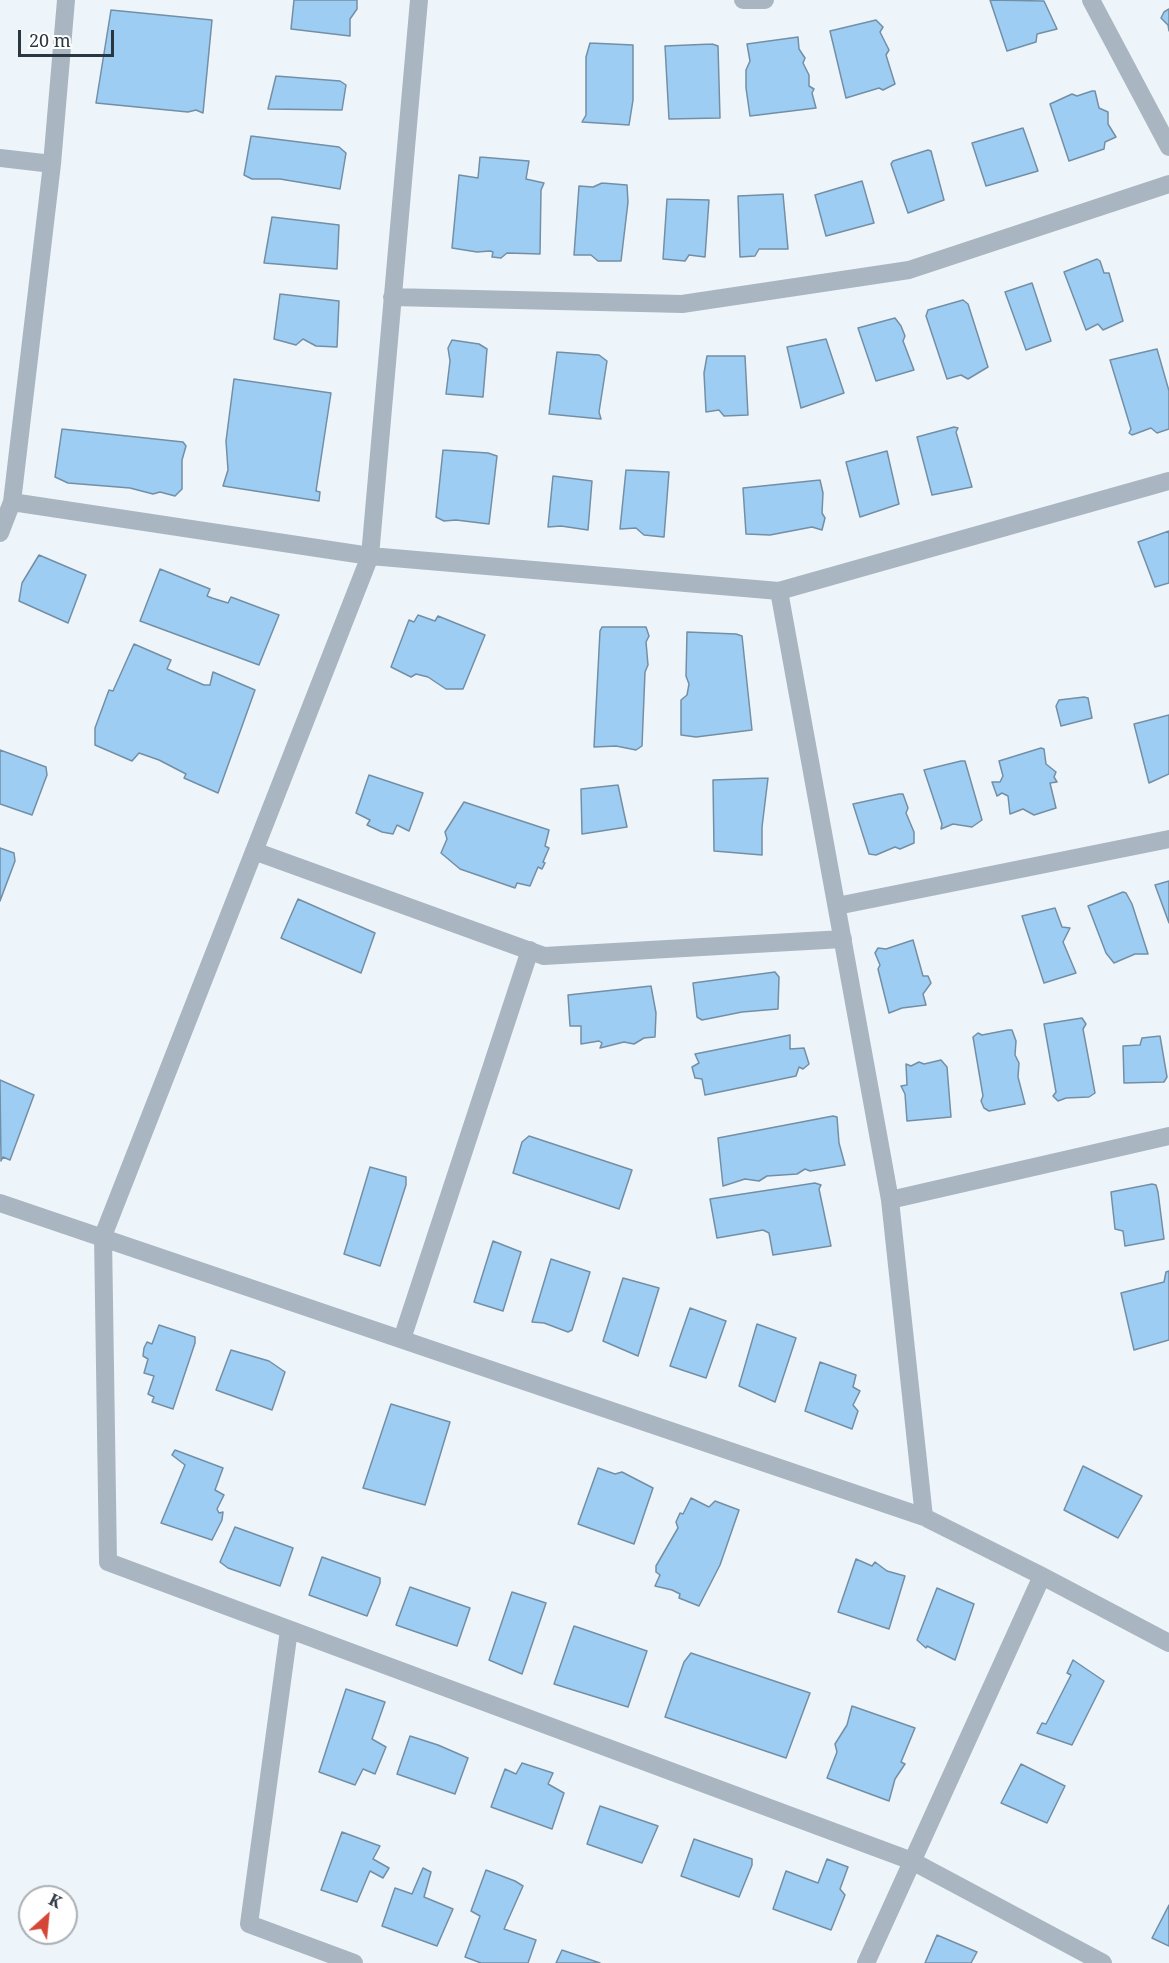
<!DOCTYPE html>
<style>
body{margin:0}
#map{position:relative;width:1169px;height:1963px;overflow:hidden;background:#eef5fa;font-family:"Noto Serif",serif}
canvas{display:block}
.north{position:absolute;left:18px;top:1885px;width:60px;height:60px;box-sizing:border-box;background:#fff;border:2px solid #aaafb3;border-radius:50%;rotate:27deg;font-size:16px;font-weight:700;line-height:24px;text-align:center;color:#2a3640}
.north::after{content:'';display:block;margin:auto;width:21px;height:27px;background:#d44736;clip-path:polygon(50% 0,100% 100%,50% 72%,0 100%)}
.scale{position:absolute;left:18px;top:30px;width:96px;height:27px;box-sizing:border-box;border:3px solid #2a3640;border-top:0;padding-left:8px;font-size:18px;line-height:21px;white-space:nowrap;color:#2a3640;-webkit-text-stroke:4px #fff;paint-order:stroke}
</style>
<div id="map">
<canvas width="1169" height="1963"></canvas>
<div class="north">K</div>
<div class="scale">20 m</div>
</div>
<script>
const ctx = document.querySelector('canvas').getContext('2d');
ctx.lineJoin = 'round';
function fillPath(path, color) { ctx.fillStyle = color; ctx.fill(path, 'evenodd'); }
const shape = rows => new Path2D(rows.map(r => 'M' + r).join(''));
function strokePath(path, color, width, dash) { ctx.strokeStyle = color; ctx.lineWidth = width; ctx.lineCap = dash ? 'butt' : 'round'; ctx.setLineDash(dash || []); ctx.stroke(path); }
const building = shape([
 [294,0,357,0,357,9,350,19,350,36,291,29,294,0],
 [990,0,1044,1,1057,29,1037,34,1036,42,1007,51,990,0],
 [1169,9,1169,31,1168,25,1161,18,1164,12,1169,9],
 [111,10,212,20,203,113,196,110,188,112,96,103,111,10],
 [876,20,883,27,880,32,889,50,886,55,895,84,883,90,879,88,846,98,830,31,876,20],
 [798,37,799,49,805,58,803,63,809,75,809,86,814,89,812,93,816,108,750,116,746,88,746,70,750,61,747,44,798,37],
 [590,43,633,45,633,100,629,125,582,122,586,115,586,57,590,43],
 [712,44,718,46,720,118,669,119,665,46,712,44],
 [276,76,340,81,346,85,342,110,268,109,276,76],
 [1092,91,1095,91,1099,108,1108,112,1108,124,1116,137,1105,142,1104,149,1069,161,1050,104,1072,94,1077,96,1092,91],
 [1023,128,1038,171,986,186,972,143,1023,128],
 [251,136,339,147,346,153,340,189,280,179,252,179,244,175,251,136],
 [928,150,931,151,944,200,908,213,891,164,893,161,928,150],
 [480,157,529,161,526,179,544,183,541,190,540,254,507,253,501,258,492,257,493,252,490,251,477,252,452,248,459,175,478,178,480,157],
 [862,181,874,223,826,236,815,195,862,181],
 [602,183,627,185,628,202,621,261,598,261,591,255,574,255,579,186,593,187,602,183],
 [783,194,788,249,759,249,755,256,740,257,738,196,783,194],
 [667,199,709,200,705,257,689,255,685,261,663,259,667,199],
 [272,217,339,225,337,269,264,263,272,217],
 [1097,259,1100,261,1104,273,1109,273,1123,321,1103,330,1098,324,1086,330,1064,272,1097,259],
 [1032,283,1051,341,1026,350,1005,292,1032,283],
 [280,294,339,301,337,347,316,346,303,339,296,345,274,339,280,294],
 [963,300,968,304,988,367,968,379,961,375,947,379,926,316,928,310,963,300],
 [895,318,901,326,905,336,903,341,914,370,876,381,858,328,895,318],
 [826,339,844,393,801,408,787,347,826,339],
 [452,340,479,344,487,349,483,397,446,394,450,361,448,348,452,340],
 [1157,349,1169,391,1169,429,1157,433,1151,428,1132,435,1129,433,1131,429,1110,360,1157,349],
 [557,352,599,355,607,361,599,412,601,419,549,414,557,352],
 [707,356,745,356,748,415,724,416,719,410,706,412,704,373,707,356],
 [234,379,331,393,316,491,320,492,319,501,223,486,228,470,226,441,234,379],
 [954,427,958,428,956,432,972,487,932,495,917,437,954,427],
 [62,429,183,442,186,446,182,460,182,489,175,496,160,492,153,494,130,488,68,483,55,477,62,429],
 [443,450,488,453,497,456,489,524,456,520,444,521,436,517,443,450],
 [887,451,899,504,860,517,846,462,887,451],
 [626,470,669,472,664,537,644,535,636,528,620,529,626,470],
 [553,476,592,481,588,530,561,526,548,527,553,476],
 [820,480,823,493,822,513,825,518,822,530,812,527,770,535,746,534,743,488,820,480],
 [1169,531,1169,583,1155,587,1138,542,1169,531],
 [39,555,86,575,68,623,19,601,22,583,39,555],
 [160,569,210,589,207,596,212,598,228,603,231,597,279,615,259,665,140,621,160,569],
 [418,615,435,621,438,616,485,635,463,689,446,689,428,677,416,674,411,677,391,667,409,620,414,622,418,615],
 [602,627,646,627,649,636,646,642,648,665,645,672,642,746,636,750,616,746,594,747,600,631,602,627],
 [687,632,736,634,742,636,752,730,696,737,681,735,681,700,687,695,689,684,686,676,687,632],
 [134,644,171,660,167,669,204,685,210,685,213,672,255,690,218,793,184,778,186,774,159,760,139,753,132,761,95,745,95,728,109,690,113,691,134,644],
 [1084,697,1088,698,1092,718,1061,726,1056,706,1059,700,1084,697],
 [1169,715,1169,774,1149,783,1134,724,1169,715],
 [1041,748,1044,749,1046,764,1056,772,1054,777,1057,782,1050,783,1056,808,1034,815,1023,809,1010,814,1008,796,1002,793,997,796,992,782,1000,782,1003,776,999,761,1041,748],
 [0,750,46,767,47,775,32,815,0,804,0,750],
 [961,761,965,761,982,820,972,827,953,824,941,829,942,824,924,770,961,761],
 [369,775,423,793,409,831,397,825,393,834,382,832,367,825,370,820,356,813,369,775],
 [768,778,762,827,762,855,714,851,713,780,768,778],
 [618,785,627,827,582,834,581,789,618,785],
 [899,794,903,794,908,808,906,813,914,832,914,843,900,849,895,847,876,855,869,854,853,804,899,794],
 [464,802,549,830,545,846,549,848,543,862,545,863,542,869,538,867,530,886,517,883,515,888,460,869,441,853,447,839,445,832,464,802],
 [0,848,14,853,15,861,0,901,0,848],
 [1169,881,1169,923,1155,885,1169,881],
 [1123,892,1126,893,1132,904,1148,954,1135,954,1114,963,1106,953,1088,906,1123,892],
 [298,899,375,933,361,973,281,938,298,899],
 [1055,908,1062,927,1070,928,1063,942,1076,973,1044,983,1022,916,1055,908],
 [913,940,923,976,928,976,931,983,923,994,926,1005,902,1008,889,1013,878,969,880,965,875,953,878,948,886,949,913,940],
 [775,972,779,977,778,1009,742,1012,702,1020,697,1017,693,983,775,972],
 [651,986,656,1013,655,1037,644,1038,634,1044,624,1042,600,1048,602,1043,599,1041,581,1044,581,1026,570,1026,568,995,651,986],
 [1082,1018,1086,1024,1083,1029,1095,1093,1089,1097,1066,1098,1058,1101,1053,1096,1056,1092,1044,1024,1082,1018],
 [1008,1030,1012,1030,1016,1041,1015,1055,1019,1063,1018,1077,1025,1104,989,1111,984,1108,981,1101,983,1096,973,1037,978,1033,982,1035,1008,1030],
 [790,1035,790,1049,804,1048,809,1064,803,1069,799,1067,796,1076,705,1095,702,1079,695,1078,692,1067,699,1063,695,1054,790,1035],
 [1160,1036,1167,1077,1164,1082,1124,1083,1123,1046,1140,1045,1142,1038,1160,1036],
 [941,1060,947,1067,951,1117,907,1121,905,1094,901,1086,907,1085,906,1064,911,1066,919,1062,924,1064,941,1060],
 [0,1080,34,1095,10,1160,3,1157,1,1161,0,1080],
 [833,1116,837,1117,839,1143,845,1165,810,1171,805,1169,797,1174,767,1176,759,1181,745,1179,723,1186,718,1138,833,1116],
 [529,1136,632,1170,619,1209,513,1173,522,1142,529,1136],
 [370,1167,406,1177,406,1185,380,1266,344,1254,370,1167],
 [815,1183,821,1185,819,1189,831,1246,773,1255,769,1233,763,1230,717,1238,710,1199,815,1183],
 [1152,1184,1156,1185,1158,1192,1164,1239,1125,1246,1123,1231,1115,1229,1111,1192,1152,1184],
 [493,1241,521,1252,503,1311,474,1302,493,1241],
 [551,1259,590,1272,572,1330,568,1332,544,1323,532,1322,551,1259],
 [1169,1271,1169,1340,1134,1350,1121,1293,1164,1282,1166,1272,1169,1271],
 [623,1278,659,1288,638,1356,603,1341,623,1278],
 [690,1308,726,1321,706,1378,670,1366,690,1308],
 [757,1324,796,1338,775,1402,739,1386,757,1324],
 [159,1325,195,1337,195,1343,173,1409,152,1402,154,1397,148,1394,154,1376,144,1373,148,1359,143,1356,144,1348,147,1342,152,1344,159,1325],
 [231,1350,269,1361,285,1372,272,1410,216,1390,231,1350],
 [820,1362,856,1375,853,1387,860,1391,853,1405,858,1411,852,1429,805,1411,820,1362],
 [391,1404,450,1422,425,1505,363,1488,391,1404],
 [175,1450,223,1468,215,1490,224,1495,217,1509,219,1513,223,1512,222,1520,212,1540,161,1523,185,1465,172,1455,175,1450],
 [1083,1466,1142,1496,1118,1538,1064,1510,1083,1466],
 [598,1468,615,1474,622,1472,653,1488,634,1544,578,1524,598,1468],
 [691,1498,709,1507,715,1501,739,1510,720,1565,699,1606,679,1598,680,1594,672,1590,655,1586,660,1575,656,1572,656,1566,678,1528,676,1522,680,1513,683,1514,691,1498],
 [235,1527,293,1548,280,1586,228,1568,220,1562,235,1527],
 [322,1557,380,1578,380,1583,367,1616,309,1595,322,1557],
 [856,1559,872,1566,875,1562,887,1571,905,1576,889,1629,838,1612,856,1559],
 [410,1587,470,1608,457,1646,396,1625,410,1587],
 [937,1588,974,1604,955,1660,927,1646,926,1648,917,1640,937,1588],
 [512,1592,546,1603,522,1674,489,1660,512,1592],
 [574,1626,647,1651,628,1707,554,1684,574,1626],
 [691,1653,810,1693,786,1758,665,1717,684,1662,691,1653],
 [1073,1660,1104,1681,1072,1745,1037,1733,1042,1723,1046,1724,1071,1675,1067,1673,1073,1660],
 [346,1689,385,1702,372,1739,386,1747,375,1774,363,1769,355,1785,319,1772,346,1689],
 [852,1706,915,1728,901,1762,905,1764,895,1779,889,1801,827,1778,837,1752,835,1744,847,1725,852,1706],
 [410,1736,438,1745,468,1758,455,1794,397,1774,410,1736],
 [522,1763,553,1773,548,1784,564,1793,552,1829,491,1807,505,1769,516,1774,522,1763],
 [1021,1764,1065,1786,1047,1823,1001,1803,1021,1764],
 [600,1806,658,1826,642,1863,587,1844,600,1806],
 [342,1832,380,1846,373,1859,389,1868,383,1878,370,1871,357,1902,321,1890,342,1832],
 [694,1839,752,1859,752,1865,739,1897,681,1876,694,1839],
 [827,1859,848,1867,840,1889,845,1895,831,1930,773,1909,786,1871,818,1883,827,1859],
 [423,1868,431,1872,424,1897,453,1909,437,1946,382,1926,395,1888,412,1894,423,1868],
 [486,1870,515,1881,523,1886,504,1929,536,1940,528,1963,481,1963,465,1957,480,1916,471,1911,486,1870],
 [1169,1905,1169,1946,1152,1938,1169,1905],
 [937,1935,977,1952,971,1963,925,1963,937,1935],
 [562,1950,600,1963,556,1963,562,1950]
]);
fillPath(building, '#9ecdf3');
strokePath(building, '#738fa6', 1.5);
strokePath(shape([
 [419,0,370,556,103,1236,108,1562,912,1861,1103,1963],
 [743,0,765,0],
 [1091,0,1169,147],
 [0,158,52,164],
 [392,297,682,304,909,270,1169,184],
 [12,502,370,556,779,591,1169,481],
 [0,533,12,502,52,164,66,0],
 [779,591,890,1200,924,1517],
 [254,851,544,956,843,939],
 [837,906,1169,839],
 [890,1200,1169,1136],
 [0,1203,924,1517,1042,1576,1169,1643],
 [402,1339,530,950],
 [289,1630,249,1924,354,1963],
 [866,1963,1042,1576]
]), '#a9b6c1', 18);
</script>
